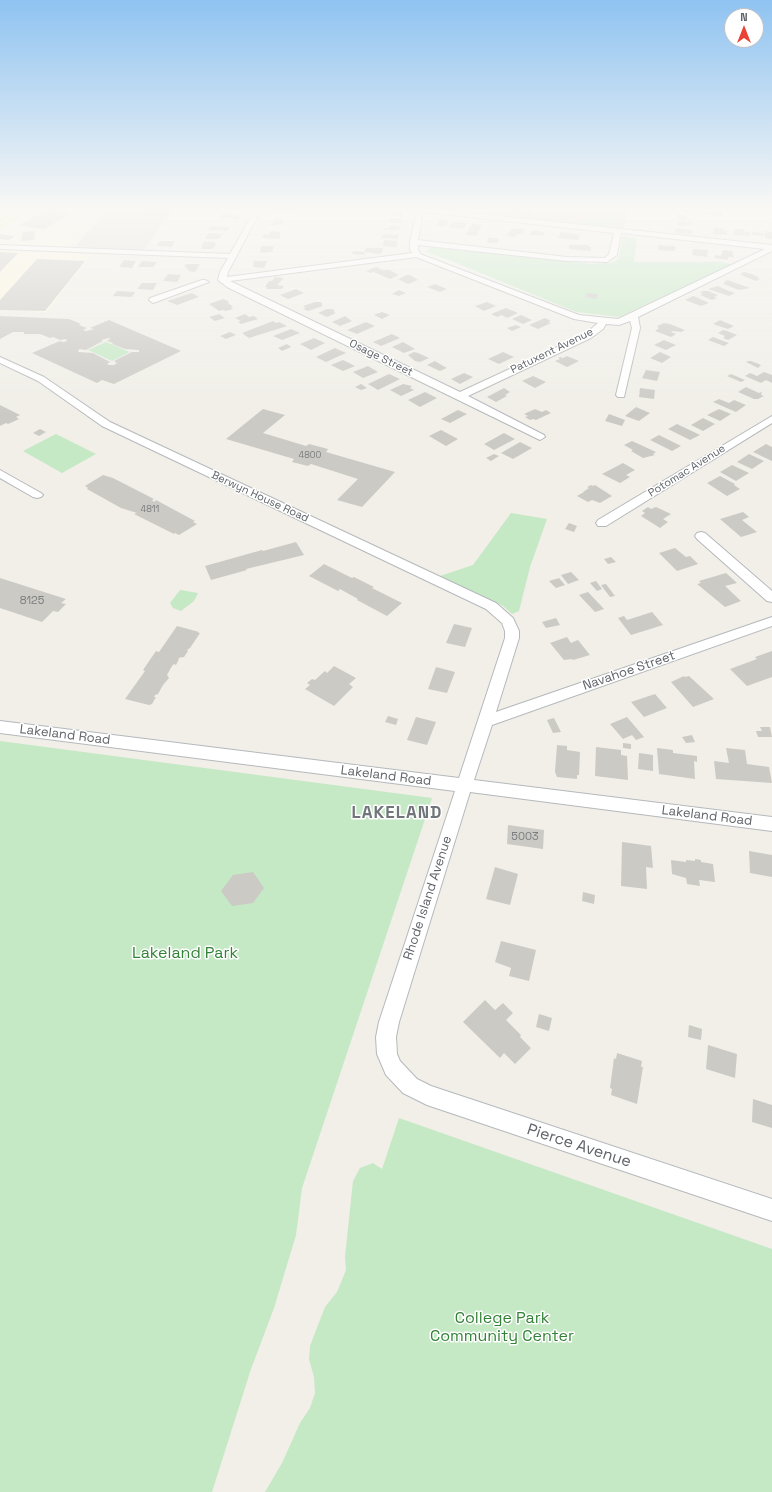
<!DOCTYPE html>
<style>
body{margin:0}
#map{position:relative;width:772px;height:1492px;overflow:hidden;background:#f1efe8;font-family:"Space Grotesk",sans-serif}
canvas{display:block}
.north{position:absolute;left:724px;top:8px;width:40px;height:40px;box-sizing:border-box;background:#fff;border:1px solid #bfc1c3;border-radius:50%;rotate:0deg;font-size:11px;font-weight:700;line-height:16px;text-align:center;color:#5f6368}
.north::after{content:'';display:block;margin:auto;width:14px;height:18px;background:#ea4335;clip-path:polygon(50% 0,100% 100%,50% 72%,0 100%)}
</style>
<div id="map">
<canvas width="772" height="1492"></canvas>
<div class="north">N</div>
</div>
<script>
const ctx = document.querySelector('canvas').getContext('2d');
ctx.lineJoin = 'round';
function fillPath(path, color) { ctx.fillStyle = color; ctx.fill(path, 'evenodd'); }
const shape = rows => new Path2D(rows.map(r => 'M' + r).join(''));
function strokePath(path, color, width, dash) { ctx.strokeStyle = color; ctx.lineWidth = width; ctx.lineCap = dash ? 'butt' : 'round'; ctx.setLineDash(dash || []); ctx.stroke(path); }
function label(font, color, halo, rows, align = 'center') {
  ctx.font = font + ' "Space Grotesk",sans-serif'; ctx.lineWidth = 3; ctx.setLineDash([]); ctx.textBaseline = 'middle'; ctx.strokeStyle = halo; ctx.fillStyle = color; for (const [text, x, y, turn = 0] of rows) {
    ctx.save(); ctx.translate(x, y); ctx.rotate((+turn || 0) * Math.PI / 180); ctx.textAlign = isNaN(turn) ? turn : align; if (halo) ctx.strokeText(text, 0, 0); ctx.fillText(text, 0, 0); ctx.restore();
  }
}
fillPath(shape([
 [36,207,101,210,66,251,93,252,46,312,0,310,0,229]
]), '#fef7e0');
fillPath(shape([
 [109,206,175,206,144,250,75,247],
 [497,206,627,206,624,229,492,216]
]), '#e1ded6');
fillPath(shape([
 [606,215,613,216,617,222,616,224,604,227,589,225,582,222,586,219,593,220,593,217,605,218],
 [622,236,637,238,634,262,721,262,733,264,619,317,576,312,449,260,426,252,431,247,591,264,614,262,619,258],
 [106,342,130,352,112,361,88,350],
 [56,434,96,454,62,473,23,451],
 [511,513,547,519,530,567,519,611,512,614,503,606,440,576,473,565],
 [180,590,198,593,194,601,181,611,173,608,170,603],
 [0,741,432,798,302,1188,296,1235,274,1308,251,1369,212,1492,0,1492],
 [399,1118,772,1249,772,1492,265,1492,282,1463,300,1423,310,1408,315,1393,314,1377,309,1359,310,1346,325,1307,337,1292,346,1270,345,1257,353,1181,360,1168,373,1163,382,1169]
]), '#c5e8c5');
fillPath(shape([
 [138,206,172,206,165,216,131,215],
 [221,206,244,206,241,210,219,209],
 [511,206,534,206,531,215,508,213],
 [675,206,686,206,689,211,674,210],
 [712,206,723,206,723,216,710,215,710,212,712,212],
 [275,207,293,208,294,209,291,212,273,211],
 [55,208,64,210,59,213,69,214,45,229,19,226,44,211,50,211],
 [392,211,402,212,402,216,391,216],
 [222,214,237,215,240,216,238,219,221,218],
 [678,214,687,216,686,220,679,219,677,217],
 [390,218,401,219,401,223,389,223],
 [275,219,284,220,282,224,271,226],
 [440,219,449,220,446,226,436,226],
 [454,221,467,223,464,229,449,227],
 [677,221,693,223,693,225,678,226],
 [472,223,482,225,476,236,466,235],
 [215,226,228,227,230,228,226,231,208,230,210,227],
 [389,226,400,226,399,230,384,230,384,228,389,228],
 [714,227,724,229,724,231,727,231,727,235,713,234],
 [512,228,525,229,523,234,517,234,515,237,507,236],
 [675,228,692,230,692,234,676,233],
 [734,229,744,229,745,232,750,232,750,236,734,235],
 [532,230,545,232,543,236,530,235],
 [35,231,34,240,21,241,23,232],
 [270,231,280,232,280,239,262,238,263,235,269,234],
 [765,231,772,232,772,239,765,238],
 [561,232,568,233,580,235,578,240,558,238],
 [752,232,764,233,764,236,752,235],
 [208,233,222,234,219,239,205,239],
 [0,234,7,235,15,236,9,240,0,239],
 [382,235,386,234,398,235,398,239,381,238],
 [490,237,499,239,497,243,487,243,488,238],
 [384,240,398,241,396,247,383,246],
 [160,241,175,241,172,247,157,246],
 [204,241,216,242,215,244,217,244,212,249,201,249],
 [569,245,586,245,591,247,591,251,569,249],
 [658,245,675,246,675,251,658,250],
 [261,246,274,246,272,252,260,253],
 [366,248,383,248,382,253,379,254,365,252,364,255,352,254,353,251,364,252],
 [693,249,708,250,707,257,692,255],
 [723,250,732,251,734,257,728,257,728,260,715,258,715,255,721,256],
 [0,252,18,253,0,272],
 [37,259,85,261,45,311,0,310,0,300],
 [124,260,136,261,132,268,119,267],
 [254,260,256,261,267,261,264,268,253,267],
 [142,261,157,262,153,267,138,267],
 [186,264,200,264,195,272,188,271,189,269,186,269,187,267,184,267],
 [376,267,383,270,390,270,399,275,390,279,374,272,370,273,366,271],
 [744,272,752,274,751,274,759,277,757,278,760,279,756,281,741,275,743,275,740,274],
 [168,274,181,275,177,282,163,281],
 [407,275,410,275,418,280,408,284,398,279],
 [275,277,284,278,277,285,284,286,282,289,266,289,267,287,265,287,269,281,272,281],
 [727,280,730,281,750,288,739,290,723,284],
 [142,283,157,283,153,290,137,289],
 [435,284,447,289,440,292,427,287],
 [718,286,729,291,735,293,729,296,708,289],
 [296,289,304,293,288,299,280,295],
 [399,290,406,293,399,296,392,294],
 [117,291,135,292,132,297,113,296],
 [703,291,708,291,718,295,714,297,717,298,712,300,700,295,703,294,700,293],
 [192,293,199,297,177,305,167,301],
 [587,293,598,294,596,299,585,297],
 [693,296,696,297,709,303,701,306,685,300],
 [223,299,228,301,229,304,233,306,231,307,233,309,226,311,223,310,219,311,209,304],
 [315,302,320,302,323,304,321,305,323,306,308,311,303,309,306,308,303,306],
 [487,302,496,306,484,311,475,306],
 [506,308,518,313,507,318,502,315,497,317,491,314],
 [327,309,332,309,335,311,333,312,336,313,327,317,318,313],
 [382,312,390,315,382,319,374,315],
 [219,314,225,318,215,321,209,317],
 [245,314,249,317,254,316,258,319,241,324,238,322,241,321,235,318],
 [521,315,532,320,523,324,512,319],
 [0,316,69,319,81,324,79,325,87,328,83,330,86,331,91,330,94,329,90,328,109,320,181,351,114,384,102,380,97,383,32,353,60,341,63,342,67,341,66,339,60,340,53,337,50,338,40,334,24,334,24,332,13,332,0,339],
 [109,338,110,339,107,341,113,343,112,344,125,349,139,350,139,352,132,352,114,361,117,363,114,365,109,365,107,364,110,362,93,353,78,352,79,349,86,350,103,341,101,340],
 [345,316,352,321,340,326,332,322],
 [545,318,551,321,548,322,551,323,538,329,529,325],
 [720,320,734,326,728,329,713,324],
 [273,321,276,323,279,322,287,326,249,338,242,333],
 [366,322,375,326,357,334,347,330],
 [664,323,670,324,685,330,681,332,672,331,671,332,676,334,671,337,655,331,659,328,657,327,659,326,657,326],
 [516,325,521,327,512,331,507,328],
 [291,329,300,333,282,340,273,336],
 [723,330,727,331,737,335,728,340,723,338,725,336,718,333],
 [230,332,236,335,226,339,220,336],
 [392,334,400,338,381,346,373,342],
 [713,337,729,343,724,346,708,340],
 [314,338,325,343,311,350,300,344],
 [664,340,676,345,666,350,654,345],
 [403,342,415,349,404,353,392,347],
 [287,344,291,347,282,351,278,348],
 [335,348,346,353,326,362,316,357],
 [414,352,418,353,429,358,420,362,415,361,408,355],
 [503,352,514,357,499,364,488,359],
 [660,352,671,357,662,363,650,358],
 [567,356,579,361,567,367,555,361,560,359,558,358,560,357,563,358],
 [343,360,355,366,343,371,331,365],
 [435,361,445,367,447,368,440,371,427,365],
 [748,361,751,361,761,365,758,368,746,362],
 [368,366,378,372,363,378,353,372],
 [646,370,660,372,657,381,642,378],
 [764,372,772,375,772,383,766,380,761,383,745,376,750,373,757,376],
 [464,373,473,377,460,384,451,379],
 [389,374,400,379,378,390,368,384],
 [731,374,745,380,741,382,727,376],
 [533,376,546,382,535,388,522,381],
 [361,384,367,388,361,390,355,387],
 [403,384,412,386,410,388,414,390,401,396,390,390],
 [746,387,759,393,762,392,761,395,764,396,758,399,754,399,738,392],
 [504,388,510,392,505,395,507,396,496,402,487,397],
 [640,388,655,390,654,399,639,397],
 [425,392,437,398,420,407,408,400],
 [719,399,729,403,734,400,746,405,736,412,713,402],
 [0,405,20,415,16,417,19,419,8,424,6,423,0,426],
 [636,407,650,413,639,421,625,416],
 [263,409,285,415,263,433,306,446,309,444,328,449,326,452,395,472,362,507,337,500,358,479,311,464,308,466,292,462,294,459,226,439],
 [535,409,542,412,546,410,551,413,536,420,533,419,530,420,525,417,528,416,524,414],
 [719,409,731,414,720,421,707,415],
 [458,410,467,414,450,423,441,419],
 [609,414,625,420,622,426,605,421],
 [703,418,715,424,703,431,691,425],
 [677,424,700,435,690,440,668,429],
 [40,429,46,432,39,436,33,433],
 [441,430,458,439,446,446,429,436],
 [504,433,515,439,494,450,484,444],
 [659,435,681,446,672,451,650,440],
 [632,441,656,452,653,454,655,455,643,458,631,451,633,450,624,445],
 [520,442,532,448,513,459,501,453],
 [766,444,772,447,772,461,753,452],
 [494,454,499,456,491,461,486,458],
 [749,454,764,461,752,469,737,462],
 [623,463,635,470,626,475,630,477,620,483,602,474],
 [732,465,749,473,736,481,720,472],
 [103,475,113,478,154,499,152,500,154,502,156,500,195,521,193,522,197,524,179,535,175,533,174,534,134,514,137,513,121,508,87,489,88,488,85,486],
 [720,476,735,484,734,485,740,489,727,496,707,483],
 [591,485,593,486,595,485,612,496,600,503,592,500,588,502,577,496,584,492,583,492,589,488,587,487],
 [648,507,651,509,656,507,671,514,663,519,668,522,660,528,641,516,645,513,642,511],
 [743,512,749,517,742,520,757,532,741,537,720,519],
 [569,523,577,526,574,532,565,529],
 [296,542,304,555,246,569,247,570,211,580,205,566,262,550,263,551],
 [675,548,686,557,690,556,698,564,677,571,659,553],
 [611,557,616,562,608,564,604,559],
 [324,564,352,578,354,577,374,587,372,588,402,603,387,616,357,600,358,599,340,589,338,591,309,576],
 [571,572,579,580,568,584,561,575],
 [726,573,737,583,725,586,741,601,725,607,697,584,701,583,699,581],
 [0,578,66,599,61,603,66,604,58,612,53,611,42,622,0,608],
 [559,578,565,585,556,588,549,581],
 [596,581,602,589,597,591,590,583],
 [606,584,615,596,610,597,601,585],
 [588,592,604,609,595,612,579,595],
 [652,612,663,625,631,635,618,618,624,616,627,620],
 [556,618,560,625,546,628,542,622],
 [454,624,472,628,465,647,446,643],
 [177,626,199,632,198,633,200,633,190,648,187,650,188,651,184,657,178,658,179,659,176,665,174,664,172,666,167,675,169,678,163,685,158,694,155,695,154,697,156,697,152,704,149,705,125,699,145,671,143,670,156,651,159,652],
 [567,637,571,643,578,640,590,655,573,660,572,659,564,660,550,643],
 [772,651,772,677,747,686,730,669,757,659,755,657],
 [334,666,356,678,349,684,353,687,334,706,305,689,310,685,307,683,312,679,315,680,325,671,327,673],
 [436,667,455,672,447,693,428,689],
 [684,676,685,677,689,676,714,699,693,707,671,682],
 [655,694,667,708,644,717,631,702],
 [388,716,398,719,396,725,385,722],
 [416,717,436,722,427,745,407,740],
 [627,717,644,737,636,740,632,735,623,739,610,724],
 [554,718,561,732,553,733,547,720],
 [760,727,770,727,772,737,758,737,756,731,762,731],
 [692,735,695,742,686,743,682,737],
 [623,743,631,744,631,749,623,748],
 [557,745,567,746,567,750,580,752,579,775,577,775,577,779,557,777,555,772],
 [596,747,621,750,621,755,627,756,628,780,595,776],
 [657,748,673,750,673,753,697,756,697,762,694,761,695,779,659,774],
 [726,748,745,750,747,764,769,767,772,783,716,779,714,761,729,763],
 [639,753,653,755,653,771,638,769],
 [508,825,544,830,543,849,507,844],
 [622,842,651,846,653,868,646,867,647,889,621,886],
 [749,851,772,855,772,877,750,873],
 [695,859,701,860,701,862,713,864,715,882,699,880,700,886,687,884,686,878,672,874,671,860,686,862,686,860,695,861],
 [495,867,518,874,510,905,486,899],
 [253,872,264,888,253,903,232,906,221,891,233,875],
 [583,892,595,895,594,904,582,901],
 [501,941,536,950,529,981,509,976,511,968,495,962],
 [485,1000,495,1010,503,1003,513,1013,506,1020,521,1035,520,1037,531,1048,515,1064,504,1053,500,1058,463,1022],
 [539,1014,552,1018,549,1031,536,1027],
 [689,1025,702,1029,701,1040,688,1037],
 [708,1045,737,1054,735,1078,706,1069],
 [617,1053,642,1061,641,1067,643,1067,637,1104,611,1095,612,1089,610,1088,614,1058,616,1059],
 [753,1099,772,1105,772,1128,752,1122]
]), '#cccac5');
const street = shape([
 [257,206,263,206,228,272,227,277,412,253,410,249,410,242,418,206,424,206,424,208,772,245,772,251,638,317,640,328,624,397,618,397,616,395,632,328,630,321,619,325,606,324,603,329,591,338,468,396,544,435,545,437,540,440,227,287,218,280,220,272,228,258,0,249,0,245,230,254,257,206],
 [423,212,614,233,609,254,605,258,567,257,418,240,423,212],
 [621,233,765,249,618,319,579,315,420,254,418,249,418,245,567,261,607,262,617,255,621,233],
 [416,257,574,319,598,323,585,334,460,392,230,281,416,257],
 [202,280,205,280,209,282,156,302,153,303,149,300,150,298,202,280],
 [0,357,44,377,110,422,496,603,513,618,519,631,519,638,496,712,772,617,772,626,492,725,474,780,772,817,772,831,470,792,399,1022,396,1037,397,1054,400,1061,417,1079,431,1086,772,1199,772,1221,427,1105,403,1093,386,1075,377,1054,376,1037,379,1022,455,791,0,733,0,721,459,778,505,638,505,631,502,623,486,609,102,426,38,381,0,363,0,357],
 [772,416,772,423,606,526,598,526,596,523,598,520,772,416],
 [0,470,41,493,43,495,41,497,37,498,33,497,0,478,0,470],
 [701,532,705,533,772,591,772,602,767,601,697,539,695,536,697,533,701,532]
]);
const primary = shape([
 [24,206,36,206,0,227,0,220,24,206]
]);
strokePath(street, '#b5b8bc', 2);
strokePath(primary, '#f2c960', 2);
fillPath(street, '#fff');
fillPath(primary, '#fff2af');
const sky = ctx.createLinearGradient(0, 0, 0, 415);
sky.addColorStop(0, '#8fc3f1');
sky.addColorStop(0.5, '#f9f8f5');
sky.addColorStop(1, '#f9f8f500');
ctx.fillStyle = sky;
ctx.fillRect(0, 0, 772, 415);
label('9px', '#7a7d7f', null, [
 ["4800",310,456],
 ["4811",150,510]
]);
label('11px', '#5f6368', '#fff', [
 ["Patuxent Avenue",552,351,-26],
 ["Osage Street",381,358,26],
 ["Potomac Avenue",687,471,-32],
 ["Berwyn House Road",260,497,25]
]);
label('11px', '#7a7d7f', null, [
 ["8125",32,601],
 ["5003",525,837]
]);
label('13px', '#5f6368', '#fff', [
 ["Navahoe Street",629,671,-19],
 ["Lakeland Road",65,735,7],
 ["Lakeland Road",386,776,7],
 ["Lakeland Road",707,816,7],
 ["Rhode Island Avenue",428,898,-72]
]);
label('16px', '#348238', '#fff', [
 ["Lakeland Park",185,954],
 ["College Park",502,1319],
 ["Community Center",502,1337]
]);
label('16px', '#5f6368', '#fff', [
 ["Pierce Avenue",579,1146,18]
]);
ctx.letterSpacing = '1px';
label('bold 17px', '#70757a', '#fff', [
 ["LAKELAND",397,813]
]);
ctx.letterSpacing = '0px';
</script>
